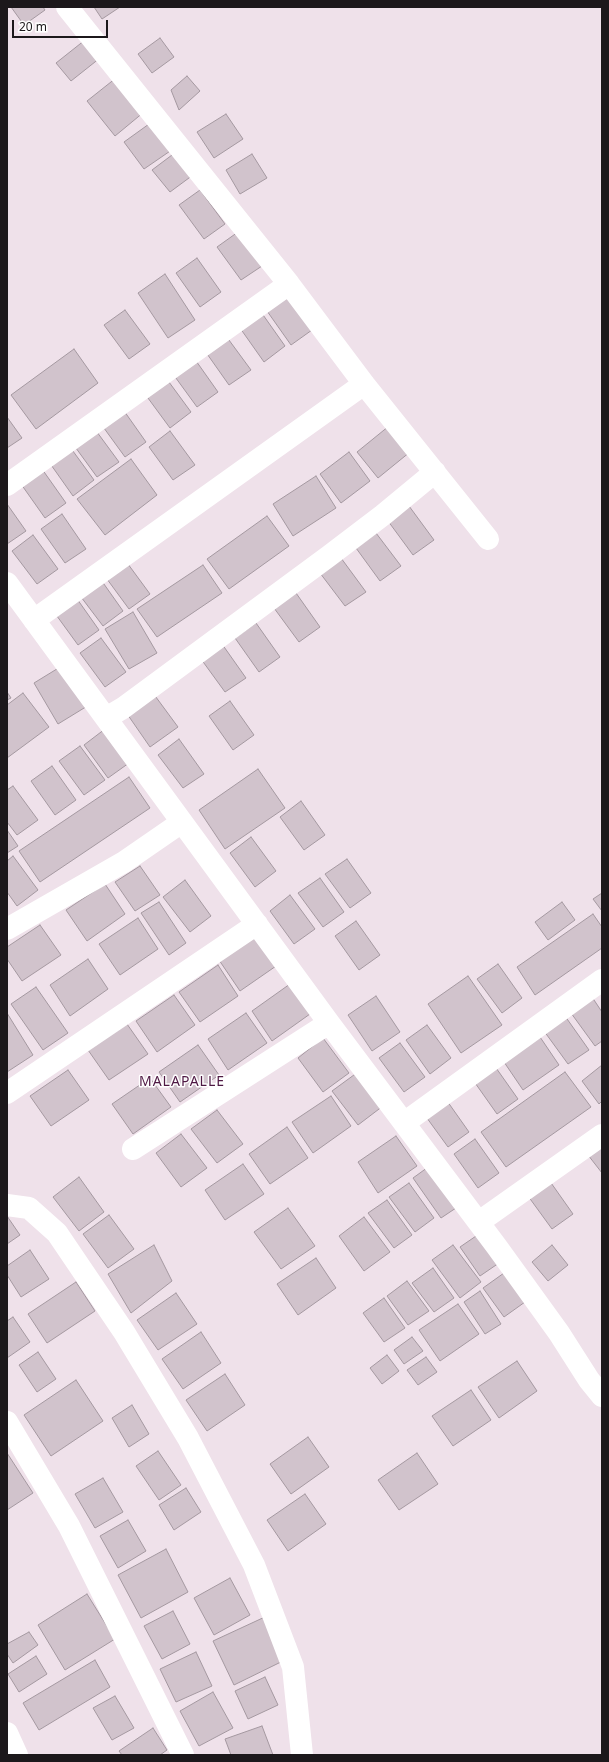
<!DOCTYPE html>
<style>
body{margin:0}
#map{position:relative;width:609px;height:1762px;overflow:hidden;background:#efe1ea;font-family:"Noto Sans",sans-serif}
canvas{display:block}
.frame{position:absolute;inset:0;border:8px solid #1c181b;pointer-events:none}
.scale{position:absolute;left:12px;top:20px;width:96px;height:18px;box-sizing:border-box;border:2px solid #1c181b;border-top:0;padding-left:5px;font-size:12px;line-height:14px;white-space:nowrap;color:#1c181b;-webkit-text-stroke:3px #fff;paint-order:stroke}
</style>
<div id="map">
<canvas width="609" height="1762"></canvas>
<div class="frame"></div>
<div class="scale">20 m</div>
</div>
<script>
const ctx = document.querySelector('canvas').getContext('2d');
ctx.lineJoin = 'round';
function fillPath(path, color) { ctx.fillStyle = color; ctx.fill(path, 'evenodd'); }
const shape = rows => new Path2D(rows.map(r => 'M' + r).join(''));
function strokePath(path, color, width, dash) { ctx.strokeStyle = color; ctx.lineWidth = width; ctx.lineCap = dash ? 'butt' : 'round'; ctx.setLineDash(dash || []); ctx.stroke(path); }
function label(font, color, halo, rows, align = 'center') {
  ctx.font = font + ' "Noto Sans",sans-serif'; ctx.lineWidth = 3; ctx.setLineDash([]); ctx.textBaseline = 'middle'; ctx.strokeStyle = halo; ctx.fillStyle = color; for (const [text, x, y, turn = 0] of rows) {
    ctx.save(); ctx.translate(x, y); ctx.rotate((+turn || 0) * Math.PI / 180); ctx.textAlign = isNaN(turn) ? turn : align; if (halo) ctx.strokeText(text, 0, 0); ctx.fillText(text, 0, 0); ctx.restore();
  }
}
const building = shape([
 [11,7,43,7,45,10,24,25,11,7],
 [94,7,120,7,102,19,94,7],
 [160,38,174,57,152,73,138,54,160,38],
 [85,40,100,58,71,81,56,63,85,40],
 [187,76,200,91,179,110,171,90,187,76],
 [116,78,144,112,115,136,87,101,116,78],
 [226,114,243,139,214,158,197,132,226,114],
 [156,119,176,147,144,169,124,142,156,119],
 [176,152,193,175,170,192,152,170,176,152],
 [252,154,267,178,240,194,226,170,252,154],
 [200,190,225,224,204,239,179,205,200,190],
 [238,232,262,266,241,280,217,247,238,232],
 [197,258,221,292,200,307,176,273,197,258],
 [165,274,195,320,168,338,138,293,165,274],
 [288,296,312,330,291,345,267,311,288,296],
 [125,310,150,344,129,359,104,325,125,310],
 [261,312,285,346,264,362,240,328,261,312],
 [226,336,251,370,229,385,205,351,226,336],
 [74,349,98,383,36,429,11,395,74,349],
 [194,358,218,392,197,407,173,374,194,358],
 [166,378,191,412,170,428,145,394,166,378],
 [122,408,146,442,125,457,101,424,122,408],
 [7,417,22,438,7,448,7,417],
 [389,426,410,452,378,478,357,452,389,426],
 [94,428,119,462,97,477,73,444,94,428],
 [170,431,195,465,173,480,149,447,170,431],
 [70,447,94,480,73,496,49,462,70,447],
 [349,452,370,481,341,503,320,474,349,452],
 [131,459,157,495,105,535,77,499,131,459],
 [42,469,66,503,45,518,21,484,42,469],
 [316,476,336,508,293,536,273,504,316,476],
 [7,504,26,531,7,544,7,504],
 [409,506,434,540,413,555,388,521,409,506],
 [62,514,86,549,65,563,41,529,62,514],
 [267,516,289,546,229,589,207,559,267,516],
 [376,533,401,566,380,581,356,548,376,533],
 [33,535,58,569,37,584,12,551,33,535],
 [341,558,366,592,345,606,320,573,341,558],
 [125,560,150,594,129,609,104,575,125,560],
 [203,565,222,593,157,637,137,609,203,565],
 [99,577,123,611,103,626,78,593,99,577],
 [296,593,320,627,299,642,274,608,296,593],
 [75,596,99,630,78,645,54,612,75,596],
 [133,612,157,653,129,669,105,629,133,612],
 [256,623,280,657,259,672,235,638,256,623],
 [101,638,126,672,105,687,80,653,101,638],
 [222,644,246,678,225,692,201,659,222,644],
 [65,664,89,705,58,724,34,683,65,664],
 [150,689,178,727,150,747,123,708,150,689],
 [7,692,11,698,7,700,7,692],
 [23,693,49,727,7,758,7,705,23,693],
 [230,701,254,735,233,750,209,716,230,701],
 [105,729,129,763,108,778,84,745,105,729],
 [179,739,204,774,183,788,158,755,179,739],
 [80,746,105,780,84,795,59,761,80,746],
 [52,766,76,800,55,815,31,781,52,766],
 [258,769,285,808,225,849,199,810,258,769],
 [129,777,150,808,40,882,19,851,129,777],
 [13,786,38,820,17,835,7,822,7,790,13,786],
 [301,801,325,835,304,850,280,817,301,801],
 [7,830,18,846,7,853,7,830],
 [251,837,276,871,255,887,230,853,251,837],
 [13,856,38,890,17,906,7,892,7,861,13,856],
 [347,859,371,893,350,908,325,874,347,859],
 [140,866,160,895,135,911,115,882,140,866],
 [320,878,344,912,323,927,298,893,320,878],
 [185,880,211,916,190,932,163,897,185,880],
 [105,884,125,914,87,941,66,910,105,884],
 [602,893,602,911,593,899,602,893],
 [290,895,315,929,294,944,270,911,290,895],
 [159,902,186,943,169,955,141,913,159,902],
 [562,902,575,920,548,940,535,922,562,902],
 [593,914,602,927,602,948,535,995,517,967,593,914],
 [138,918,158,949,120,975,99,944,138,918],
 [356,921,380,955,359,970,335,936,356,921],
 [40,925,61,955,22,981,7,959,7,947,40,925],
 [257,934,279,964,240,991,219,960,257,934],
 [88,959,108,989,70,1016,50,985,88,959],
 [498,964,522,998,502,1013,477,979,498,964],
 [218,965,238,996,200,1022,179,992,218,965],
 [468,976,502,1025,461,1053,428,1004,468,976],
 [290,984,310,1014,272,1041,252,1011,290,984],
 [36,987,68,1033,43,1050,11,1004,36,987],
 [174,995,195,1025,157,1052,136,1021,174,995],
 [376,996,400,1032,372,1051,348,1015,376,996],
 [592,997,602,1012,602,1041,595,1046,571,1013,592,997],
 [7,1013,33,1055,7,1072,7,1013],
 [246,1013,267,1043,228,1070,208,1039,246,1013],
 [565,1016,589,1050,568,1064,544,1031,565,1016],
 [127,1024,148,1054,109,1080,88,1050,127,1024],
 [427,1025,451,1058,430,1074,406,1040,427,1025],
 [540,1037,559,1065,523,1090,504,1062,540,1037],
 [323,1038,349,1073,323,1092,298,1058,323,1038],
 [400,1043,425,1077,404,1092,379,1058,400,1043],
 [198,1045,219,1075,180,1102,159,1072,198,1045],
 [494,1065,518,1099,497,1114,473,1080,494,1065],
 [602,1065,602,1101,599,1104,582,1081,602,1065],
 [68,1070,89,1100,51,1126,30,1096,68,1070],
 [358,1072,383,1106,358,1125,332,1091,358,1072],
 [565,1072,591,1107,506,1167,481,1132,565,1072],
 [150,1078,171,1107,133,1134,112,1104,150,1078],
 [331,1096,351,1126,313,1153,292,1122,331,1096],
 [445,1098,469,1132,448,1147,424,1114,445,1098],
 [217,1110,243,1144,217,1163,191,1129,217,1110],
 [287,1127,308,1158,270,1184,249,1154,287,1127],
 [181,1134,207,1168,181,1187,156,1153,181,1134],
 [396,1136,417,1166,378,1193,358,1162,396,1136],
 [475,1139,499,1173,478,1188,454,1154,475,1139],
 [602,1145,602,1173,588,1155,602,1145],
 [243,1164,264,1194,225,1220,205,1190,243,1164],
 [431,1165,459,1206,441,1218,413,1178,431,1165],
 [79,1177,104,1212,79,1231,53,1197,79,1177],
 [549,1180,573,1214,552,1229,528,1196,549,1180],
 [409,1183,434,1218,415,1232,389,1197,409,1183],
 [387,1200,412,1235,394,1248,368,1213,387,1200],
 [288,1208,315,1246,281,1269,254,1232,288,1208],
 [109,1215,134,1249,108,1268,83,1234,109,1215],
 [7,1216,20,1235,7,1244,7,1216],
 [364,1217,390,1252,364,1271,339,1236,364,1217],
 [479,1234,499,1263,480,1276,460,1247,479,1234],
 [154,1245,172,1281,131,1313,108,1274,154,1245],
 [453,1245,481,1282,460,1298,432,1260,453,1245],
 [552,1245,568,1265,548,1281,532,1262,552,1245],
 [30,1250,49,1279,21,1297,7,1275,7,1266,30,1250],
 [316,1258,336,1288,298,1315,277,1284,316,1258],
 [433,1268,454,1298,434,1312,412,1283,433,1268],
 [504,1273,525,1302,504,1317,483,1288,504,1273],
 [407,1281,429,1311,408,1325,387,1296,407,1281],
 [76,1282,95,1311,47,1343,28,1314,76,1282],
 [480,1291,501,1324,485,1334,464,1302,480,1291],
 [176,1293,197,1324,158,1350,137,1320,176,1293],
 [384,1298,405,1328,384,1342,363,1313,384,1298],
 [458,1304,479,1334,440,1361,419,1330,458,1304],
 [13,1317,30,1342,7,1358,7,1321,13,1317],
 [201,1332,221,1363,183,1389,162,1359,201,1332],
 [412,1337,423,1351,404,1364,394,1350,412,1337],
 [38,1352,56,1379,37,1392,19,1365,38,1352],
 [387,1355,399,1371,382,1384,370,1368,387,1355],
 [426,1357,437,1372,418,1385,407,1370,426,1357],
 [517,1361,537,1391,499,1418,478,1387,517,1361],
 [225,1374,245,1405,207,1431,186,1400,225,1374],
 [76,1380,103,1421,51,1456,24,1415,76,1380],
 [471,1390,491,1420,453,1446,432,1416,471,1390],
 [132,1405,149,1434,129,1447,112,1418,132,1405],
 [308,1437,329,1467,291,1494,270,1464,308,1437],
 [158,1451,181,1485,159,1500,136,1466,158,1451],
 [7,1453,33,1493,7,1510,7,1453],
 [417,1453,438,1484,399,1510,378,1480,417,1453],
 [103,1478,123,1512,95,1528,75,1494,103,1478],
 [186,1488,201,1512,174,1530,159,1505,186,1488],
 [305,1494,326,1524,288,1551,267,1520,305,1494],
 [128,1520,146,1551,118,1568,100,1536,128,1520],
 [166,1549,188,1592,141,1618,118,1575,166,1549],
 [230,1578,250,1615,214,1635,194,1598,230,1578],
 [87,1594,115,1639,65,1670,38,1625,87,1594],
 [173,1611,190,1644,162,1659,144,1626,173,1611],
 [267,1616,287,1659,234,1685,213,1641,267,1616],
 [29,1632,38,1645,13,1663,7,1654,7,1644,29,1632],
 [196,1652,212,1686,176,1702,160,1669,196,1652],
 [36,1656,47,1674,19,1692,8,1674,36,1656],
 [95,1660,110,1687,39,1730,23,1703,95,1660],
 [265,1677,278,1705,248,1719,235,1691,265,1677],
 [213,1692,233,1728,199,1746,180,1711,213,1692],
 [115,1696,134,1728,112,1740,93,1708,115,1696],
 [262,1726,273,1755,231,1755,225,1739,262,1726],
 [153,1728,167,1750,160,1755,122,1755,119,1751,153,1728]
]);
fillPath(building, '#d1c3cc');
strokePath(building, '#a498a0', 1);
strokePath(shape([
 [67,7,289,284,364,384,488,539],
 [7,485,289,284],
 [7,583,329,1023,497,1247,559,1333,589,1380,602,1396],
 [34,620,364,384],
 [106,718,123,708,329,556,383,515,435,472],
 [7,929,124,862,182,822],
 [7,1093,257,924],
 [404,1123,602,980],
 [133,1149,329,1023],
 [7,1205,29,1208,57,1233,124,1332,188,1438,254,1565,293,1667,302,1755],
 [479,1222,602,1135],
 [7,1422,69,1526,183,1755],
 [7,1733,17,1755]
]), '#fff', 22);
ctx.letterSpacing = '1px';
label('14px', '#4e1843', '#fff', [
 ["MALAPALLE",182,1082]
]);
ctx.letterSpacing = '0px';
</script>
